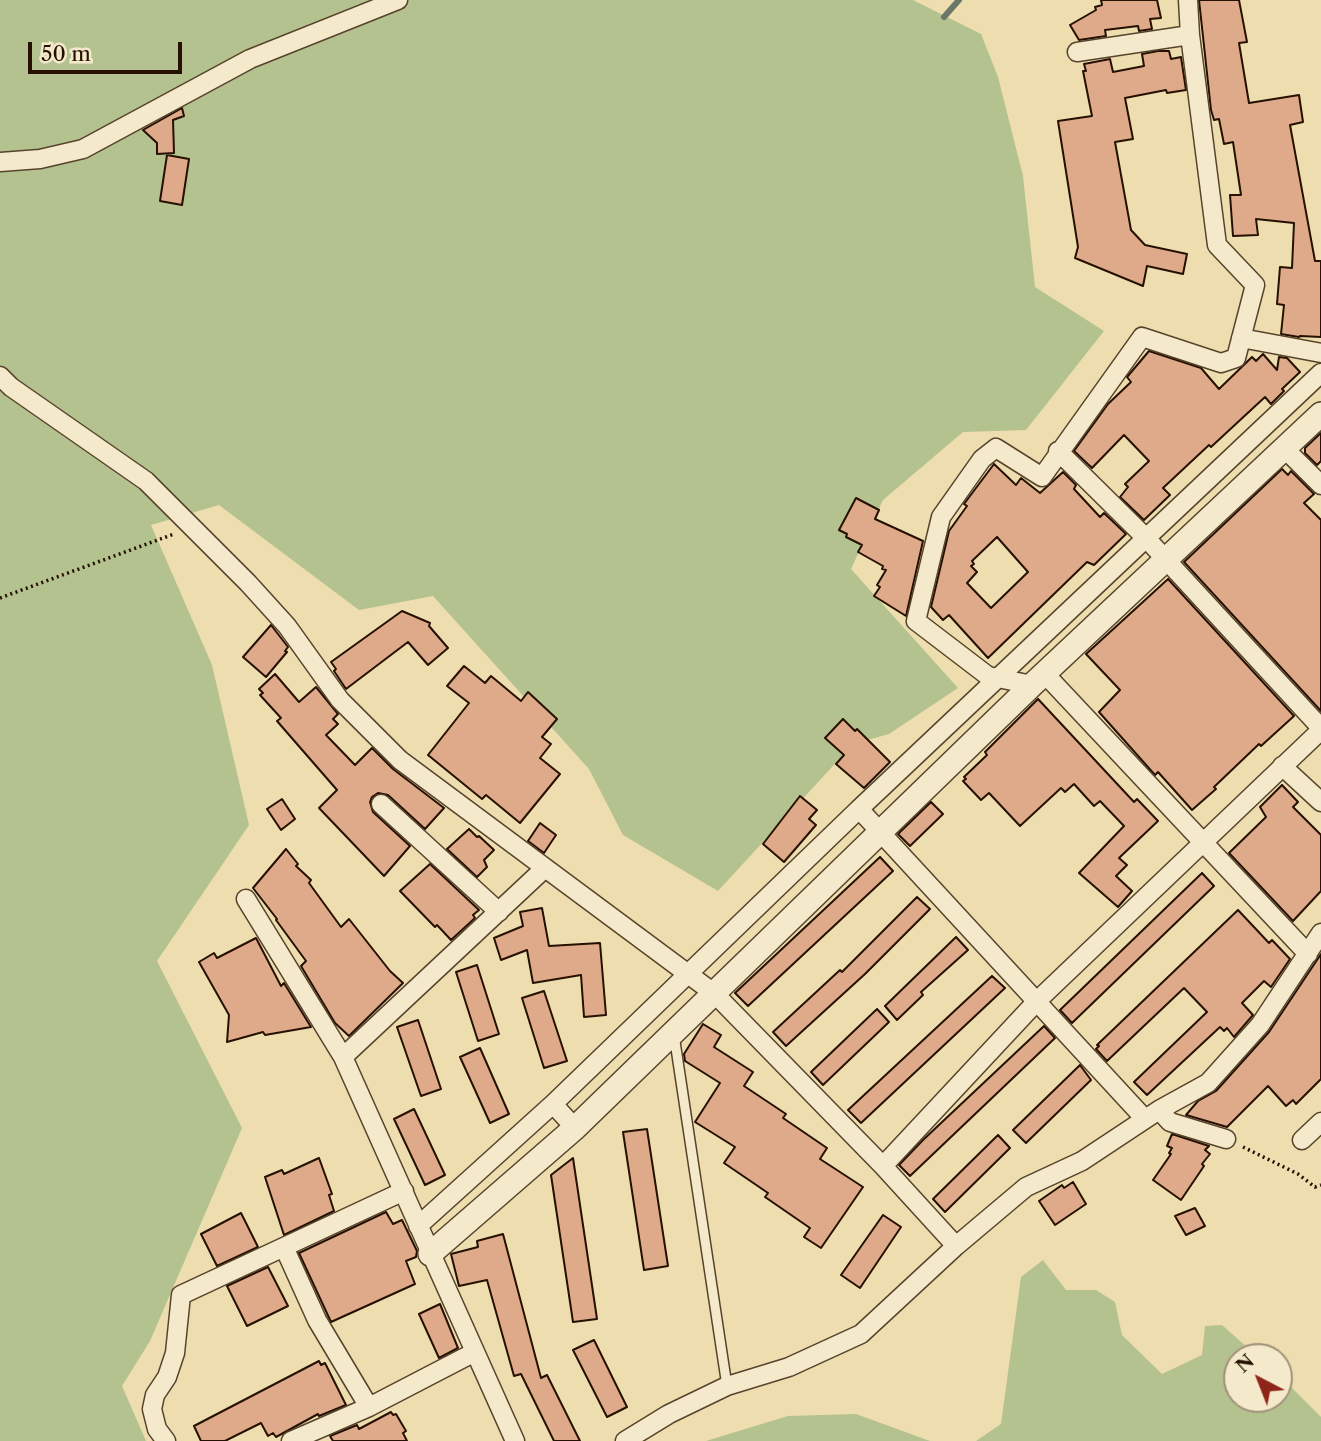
<!DOCTYPE html>
<style>
body{margin:0}
#map{position:relative;width:1321px;height:1441px;overflow:hidden;background:#eeddaf;font-family:"Libre Caslon Text",serif}
canvas{display:block}
.north{position:absolute;left:1223px;top:1343px;width:70px;height:70px;box-sizing:border-box;background:#f4e9cb;border:2px solid #a1927a;border-radius:50%;rotate:318deg;font-size:19px;font-weight:700;line-height:28px;text-align:center;color:#251001}
.north::after{content:'';display:block;margin:auto;width:24px;height:32px;background:#8f2418;clip-path:polygon(50% 0,100% 100%,50% 72%,0 100%)}
.scale{position:absolute;left:28px;top:42px;width:154px;height:32px;box-sizing:border-box;border:4px solid #251001;border-top:0;padding-left:9px;font-size:21px;line-height:24px;white-space:nowrap;color:#251001;-webkit-text-stroke:5px #f4e9cb;paint-order:stroke}
</style>
<div id="map">
<canvas width="1321" height="1441"></canvas>
<div class="north">N</div>
<div class="scale">50 m</div>
</div>
<script>
const ctx = document.querySelector('canvas').getContext('2d');
ctx.lineJoin = 'round';
function fillPath(path, color) { ctx.fillStyle = color; ctx.fill(path, 'evenodd'); }
const shape = rows => new Path2D(rows.map(r => 'M' + r).join(''));
function strokePath(path, color, width, dash) { ctx.strokeStyle = color; ctx.lineWidth = width; ctx.lineCap = dash ? 'butt' : 'round'; ctx.setLineDash(dash || []); ctx.stroke(path); }
fillPath(shape([
 [0,0,913,0,981,34,998,77,1023,176,1035,287,1104,331,1026,430,963,432,883,500,851,569,958,688,889,734,853,744,718,891,623,835,589,769,433,596,359,610,219,505,151,525,212,665,249,825,157,961,242,1128,150,1341,122,1386,146,1441,0,1441],
 [1043,1260,1066,1290,1096,1290,1115,1302,1122,1335,1162,1374,1202,1355,1205,1326,1222,1325,1258,1357,1237,1357,1237,1399,1279,1399,1279,1375,1321,1417,1321,1441,976,1441,1001,1424,1021,1277],
 [856,1414,930,1441,706,1441,788,1416]
]), '#b4c28f');
strokePath(shape([
 [944,17,959,0]
]), '#6b7766', 6);
const building = shape([
 [1101,0,1157,0,1161,18,1150,19,1152,29,1139,31,1138,26,1105,30,1106,36,1079,40,1070,25,1096,10,1095,7,1102,5,1101,0],
 [1199,0,1239,0,1247,42,1239,43,1249,103,1299,95,1303,122,1290,125,1315,261,1321,261,1321,337,1300,336,1299,337,1281,334,1284,305,1277,304,1280,267,1292,268,1294,223,1256,219,1258,235,1233,236,1230,195,1241,195,1233,142,1224,144,1219,119,1214,120,1211,110,1199,0],
 [1158,51,1169,51,1171,59,1181,57,1186,90,1167,93,1166,90,1125,98,1133,139,1115,142,1131,230,1145,245,1187,254,1183,274,1147,266,1143,286,1075,258,1078,247,1058,121,1092,116,1083,71,1086,71,1084,64,1110,59,1113,72,1144,66,1142,54,1158,51],
 [182,108,184,116,173,120,174,153,157,154,157,143,143,130,182,108],
 [167,155,189,159,182,205,160,201,167,155],
 [1149,351,1201,368,1219,389,1252,357,1256,361,1263,354,1277,370,1279,357,1287,358,1300,372,1282,389,1284,391,1271,404,1265,397,1211,447,1209,445,1163,488,1170,495,1144,520,1120,497,1128,487,1125,484,1149,461,1124,435,1092,468,1074,451,1108,404,1131,382,1127,377,1149,351],
 [1321,433,1321,461,1317,465,1305,453,1305,448,1321,433],
 [994,464,1016,485,1021,478,1040,493,1063,472,1076,485,1074,489,1100,517,1104,513,1126,534,1094,565,1087,562,988,658,949,615,943,620,931,607,949,531,967,506,964,504,994,464],
 [997,537,1028,572,991,608,967,583,977,572,971,566,974,564,972,561,997,537],
 [1282,469,1288,475,1291,471,1314,494,1304,503,1321,520,1321,711,1184,562,1282,469],
 [856,498,879,510,875,519,923,541,906,616,874,596,880,587,877,585,886,570,882,569,883,566,858,552,862,545,846,537,847,534,839,530,856,498],
 [1168,579,1294,716,1261,746,1259,744,1214,787,1216,789,1192,810,1158,772,1155,775,1099,712,1120,690,1086,654,1168,579],
 [402,611,430,623,429,626,448,648,428,665,408,642,346,689,334,671,336,669,331,662,402,611],
 [271,625,288,647,285,651,287,652,266,677,243,657,271,625],
 [464,666,485,683,491,676,521,701,528,692,557,719,542,737,551,744,540,758,560,774,520,823,486,795,482,799,428,755,469,703,447,686,464,666],
 [275,674,299,702,316,687,338,714,333,719,338,724,326,735,355,765,372,748,393,769,444,808,425,829,388,795,378,793,372,797,370,802,373,812,410,846,384,876,319,808,337,790,277,721,281,718,260,695,263,693,259,689,275,674],
 [1038,699,1134,802,1137,799,1158,821,1119,858,1127,865,1116,876,1132,891,1118,907,1079,873,1124,826,1100,801,1094,806,1074,784,1065,792,1061,788,1020,826,989,793,981,800,963,781,966,779,964,777,987,755,985,752,1038,699],
 [843,719,855,731,857,729,890,762,864,788,836,764,844,755,825,738,843,719],
 [1282,785,1298,802,1293,807,1321,835,1321,891,1293,921,1229,853,1266,817,1260,807,1282,785],
 [800,796,817,810,809,819,816,825,784,862,763,844,800,796],
 [282,799,295,819,281,830,267,809,282,799],
 [931,802,943,814,910,846,898,834,931,802],
 [540,823,556,835,544,853,528,841,540,823],
 [469,829,477,837,479,836,494,850,484,860,487,867,477,877,447,849,469,829],
 [286,849,298,864,296,866,311,880,309,883,341,927,349,919,390,971,403,983,349,1036,335,1023,301,966,306,961,276,920,277,919,253,888,286,849],
 [880,857,893,871,748,1006,735,993,880,857],
 [430,864,479,910,473,915,475,918,451,940,437,925,435,927,400,891,430,864],
 [1202,873,1214,886,1072,1023,1060,1010,1202,873],
 [917,897,930,909,865,974,786,1046,773,1032,840,970,842,972,917,897],
 [542,908,549,946,600,943,606,1015,584,1017,581,975,533,983,527,950,501,960,494,938,523,926,520,912,542,908],
 [1238,910,1269,943,1272,940,1290,959,1271,987,1264,981,1242,1003,1253,1015,1234,1037,1227,1028,1224,1031,1220,1027,1147,1095,1134,1082,1207,1012,1184,988,1107,1061,1096,1049,1099,1046,1097,1045,1238,910],
 [956,937,968,950,921,992,923,995,897,1020,885,1006,956,937],
 [256,938,281,986,284,983,311,1027,265,1035,263,1032,227,1042,229,1015,199,962,214,953,217,958,256,938],
 [1321,954,1321,1079,1296,1104,1293,1100,1286,1106,1268,1086,1227,1127,1186,1115,1198,1101,1216,1091,1269,1032,1321,954],
 [477,965,499,1034,478,1041,456,972,477,965],
 [992,976,1005,988,861,1123,848,1110,992,976],
 [544,991,567,1061,544,1068,522,998,544,991],
 [877,1009,889,1022,823,1085,811,1072,877,1009],
 [418,1020,441,1089,421,1096,397,1027,418,1020],
 [703,1024,721,1035,714,1047,753,1072,744,1086,786,1114,783,1118,827,1148,820,1159,863,1187,821,1248,804,1237,810,1228,765,1197,768,1193,724,1163,735,1147,695,1122,720,1083,685,1061,684,1054,703,1024],
 [1044,1026,1055,1038,910,1176,899,1165,923,1140,1044,1026],
 [480,1048,509,1114,490,1123,460,1057,480,1048],
 [1080,1065,1091,1080,1026,1143,1013,1130,1080,1065],
 [414,1109,445,1175,425,1185,394,1119,414,1109],
 [647,1129,668,1266,644,1270,623,1132,647,1129],
 [1172,1134,1209,1146,1205,1150,1210,1154,1202,1164,1204,1166,1181,1200,1153,1180,1171,1154,1169,1153,1172,1148,1167,1146,1172,1134],
 [998,1135,1010,1148,945,1212,933,1199,998,1135],
 [319,1158,332,1194,329,1195,334,1211,284,1235,265,1177,282,1170,284,1174,319,1158],
 [573,1158,597,1319,573,1322,551,1175,573,1158],
 [1073,1182,1086,1204,1055,1225,1039,1201,1062,1185,1064,1188,1073,1182],
 [1195,1208,1205,1226,1186,1235,1175,1216,1195,1208],
 [386,1212,393,1224,402,1220,417,1251,416,1257,406,1261,415,1284,331,1322,299,1253,386,1212],
 [241,1213,258,1247,217,1266,201,1234,241,1213],
 [883,1215,901,1227,860,1288,841,1275,883,1215],
 [503,1234,541,1378,547,1375,580,1441,554,1441,521,1374,514,1376,487,1280,459,1286,451,1254,478,1247,477,1241,503,1234],
 [268,1267,288,1306,247,1326,227,1286,268,1267],
 [440,1304,458,1348,439,1358,419,1314,440,1304],
 [594,1340,627,1407,607,1417,573,1350,594,1340],
 [319,1361,321,1365,325,1363,346,1405,319,1416,318,1414,276,1437,273,1433,268,1436,261,1423,225,1441,201,1441,194,1426,319,1361],
 [391,1412,393,1415,396,1414,406,1431,403,1433,407,1441,333,1441,330,1436,357,1425,359,1429,391,1412]
]);
fillPath(building, '#deaa8a');
strokePath(building, '#251001', 2);
const service = shape([
 [674,1035,727,1386]
]);
const minor = shape([
 [1077,52,1190,35],
 [0,162,40,159,83,149,250,59,398,0],
 [1241,338,1321,353],
 [0,376,11,387,146,481,248,583,287,626,340,700,400,760,715,994,883,1166,956,1246],
 [1285,449,1321,485],
 [1058,451,1146,538,1321,728],
 [1045,674,1308,954],
 [1032,685,988,676,916,621,941,517,982,459,996,448,1042,477,1142,337,1221,363,1236,358,1255,285,1217,245,1190,35,1188,0],
 [1282,766,1321,802],
 [381,804,499,912],
 [859,809,1321,373],
 [246,899,343,1057,515,1441],
 [343,1057,545,868],
 [553,1104,575,1128],
 [1159,1110,1170,1122,1226,1139],
 [1302,1140,1321,1122],
 [883,1166,1038,1000,1321,730],
 [418,1226,553,1104,859,809,1145,1119],
 [284,1247,317,1320,369,1407],
 [166,1441,157,1429,152,1409,155,1395,167,1377,175,1353,181,1295,404,1191],
 [291,1441,369,1407,475,1352],
 [625,1441,669,1414,727,1386,789,1367,861,1334,956,1246,1026,1187,1082,1161,1159,1110,1208,1083,1260,1025,1321,933]
]);
const tertiary = shape([
 [430,1254,575,1128,1032,685,1321,414]
]);
strokePath(service, '#57432c', 12);
strokePath(minor, '#57432c', 21);
strokePath(tertiary, '#57432c', 26);
strokePath(shape([
 [0,598,174,534],
 [1243,1147,1298,1174,1315,1187,1321,1185]
]), '#251001', 3.5, [2, 3.5]);
strokePath(service, '#f4e9cb', 9);
strokePath(minor, '#f4e9cb', 18);
strokePath(tertiary, '#f4e9cb', 23);
</script>
